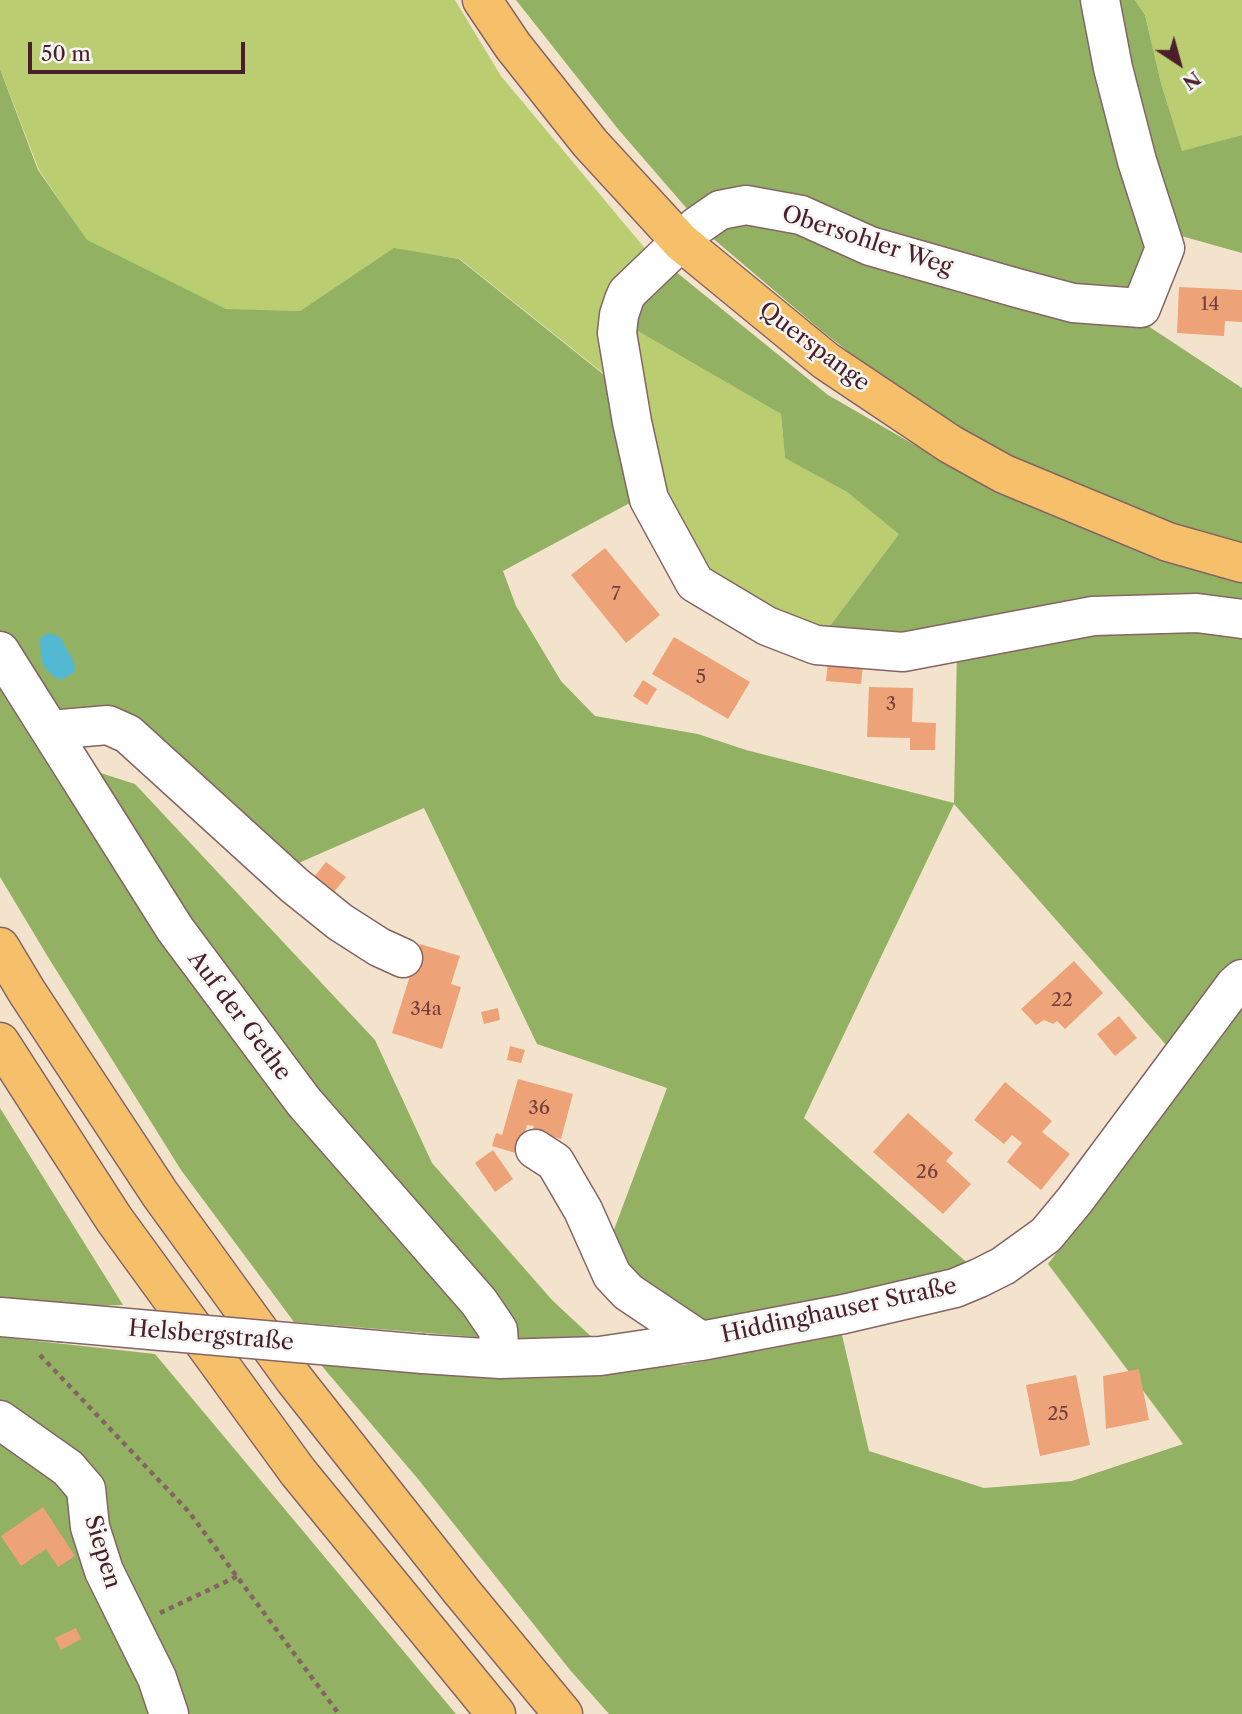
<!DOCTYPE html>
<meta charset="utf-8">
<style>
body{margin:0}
#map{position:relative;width:1242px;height:1714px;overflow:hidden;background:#f3e3cd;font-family:"Libre Caslon Text",serif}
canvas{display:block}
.north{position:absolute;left:1144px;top:28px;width:70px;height:70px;-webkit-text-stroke:5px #f6f6f2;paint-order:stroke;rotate:144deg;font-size:19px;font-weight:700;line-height:28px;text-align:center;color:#4a1f2b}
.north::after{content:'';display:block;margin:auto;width:24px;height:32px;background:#4a1f2b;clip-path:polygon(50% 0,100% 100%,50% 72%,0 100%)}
.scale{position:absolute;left:28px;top:42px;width:217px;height:32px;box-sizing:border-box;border:4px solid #4a1f2b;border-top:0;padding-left:9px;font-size:21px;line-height:24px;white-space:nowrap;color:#4a1f2b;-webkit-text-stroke:5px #f6f6f2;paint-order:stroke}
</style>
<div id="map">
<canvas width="1242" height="1714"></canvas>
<div class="north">N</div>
<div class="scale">50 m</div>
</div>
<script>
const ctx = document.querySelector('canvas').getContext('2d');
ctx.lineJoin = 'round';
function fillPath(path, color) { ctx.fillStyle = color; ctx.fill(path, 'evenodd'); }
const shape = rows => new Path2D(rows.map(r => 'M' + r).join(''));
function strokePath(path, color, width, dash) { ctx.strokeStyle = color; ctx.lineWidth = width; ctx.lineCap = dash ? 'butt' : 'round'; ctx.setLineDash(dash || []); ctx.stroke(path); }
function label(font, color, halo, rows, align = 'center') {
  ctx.font = font + ' "Libre Caslon Text",serif'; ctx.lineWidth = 5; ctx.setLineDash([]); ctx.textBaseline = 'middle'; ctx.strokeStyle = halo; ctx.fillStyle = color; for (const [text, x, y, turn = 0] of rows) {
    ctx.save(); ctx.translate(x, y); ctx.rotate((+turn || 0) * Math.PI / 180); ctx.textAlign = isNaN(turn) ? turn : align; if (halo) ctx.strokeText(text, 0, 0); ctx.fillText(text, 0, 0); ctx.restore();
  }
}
fillPath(shape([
 [0,0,455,0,501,76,653,258,618,385,460,259,394,249,300,311,227,310,87,241,39,170,0,69],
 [1135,0,1242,0,1242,135,1182,152,1161,83,1145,15],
 [633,327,781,414,785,457,847,492,900,533,820,639,697,578,658,494]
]), '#bace71');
fillPath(shape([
 [516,0,1135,0,1145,15,1161,83,1182,151,1242,135,1242,253,1167,232,1137,305,871,239,695,218,618,129],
 [0,69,38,170,87,240,226,309,300,311,394,248,459,259,618,386,641,497,503,571,516,606,561,681,595,716,698,734,746,750,954,803,957,648,988,641,1242,627,1242,958,1224,972,1168,1047,954,804,804,1118,973,1268,671,1334,612,1235,667,1088,537,1044,424,808,285,869,122,717,46,713,0,639],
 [748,213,1133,316,1242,388,1242,543,1180,527,1008,462,917,405,822,331,710,236],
 [665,263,828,395,998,493,1161,554,1242,577,1242,611,904,643,820,639,899,534,847,492,785,458,781,414,633,328,632,295],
 [0,665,60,760,135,784,375,1040,432,1163,552,1300,596,1341,524,1341,294,1322,181,1170,48,957,0,877],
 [1242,1002,1242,1714,609,1714,570,1670,418,1479,321,1365,496,1376,683,1365,842,1335,869,1451,984,1488,1072,1481,1183,1444,1048,1264,1150,1130],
 [0,1108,123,1305,15,1308,0,1305],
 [0,1337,155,1354,456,1714,0,1714]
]), '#93b163');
fillPath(shape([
 [48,633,60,637,74,662,75,672,61,680,53,676,45,668,41,658,40,638]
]), '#53b8d1');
fillPath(shape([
 [1179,287,1242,290,1242,322,1225,321,1224,336,1177,333],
 [605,548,660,615,626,643,571,575],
 [674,637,750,682,728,719,652,674],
 [828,662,863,665,861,684,826,681],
 [643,680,657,689,647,705,633,696],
 [869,687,913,688,912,722,936,723,935,750,910,750,910,738,867,737],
 [326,862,346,877,330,897,310,882],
 [420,944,460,956,451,984,461,987,442,1049,392,1033],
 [1074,961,1103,993,1065,1029,1057,1021,1053,1024,1044,1020,1036,1025,1021,1009],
 [498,1008,500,1020,484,1024,481,1012],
 [1119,1016,1137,1038,1115,1056,1097,1034],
 [510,1046,525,1050,521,1063,507,1060],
 [518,1079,573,1094,561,1139,532,1131,534,1126,527,1125,519,1154,492,1146,496,1133,502,1135],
 [1005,1082,1052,1121,1042,1132,1070,1154,1041,1190,1007,1162,1022,1143,1012,1135,1004,1144,974,1120],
 [908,1113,953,1153,946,1161,971,1184,943,1214,873,1152],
 [493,1150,513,1179,495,1192,475,1163],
 [1139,1369,1149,1420,1106,1429,1103,1376],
 [1076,1375,1090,1445,1040,1456,1026,1385],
 [43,1507,75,1556,58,1567,46,1549,21,1566,1,1536],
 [76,1628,81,1639,61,1650,55,1638]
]), '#eea277');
const minor = shape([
 [1100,0,1113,68,1137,161,1165,248,1141,308,1073,303,1017,288,870,246,801,215,746,205,720,210,697,226,627,293,624,300,619,315,617,333,632,422,649,499,695,583,767,626,816,645,903,652,1093,616,1197,613,1242,619],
 [0,651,175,929,304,1102,479,1302,498,1330,500,1359],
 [50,730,108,725,128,734,294,885,340,922,379,947,403,958],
 [535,1149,555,1162,583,1210,612,1275,628,1292,701,1341],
 [0,1317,59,1322],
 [423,1354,500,1359,600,1356,701,1341,844,1314,955,1288,979,1278,1003,1266,1046,1235,1075,1200,1235,985,1242,979],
 [0,1420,68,1468,86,1489,90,1527,104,1571,157,1678,169,1714]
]);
const major = shape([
 [482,0,513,46,590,143,681,242,826,361,950,444,1004,474,1168,542,1242,563]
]);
const highway = shape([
 [0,947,27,992,160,1194,294,1379,462,1592,563,1714],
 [0,1042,114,1219,298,1472,496,1714]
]);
strokePath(minor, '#856464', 41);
strokePath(major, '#856464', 41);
strokePath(highway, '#856464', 41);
strokePath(shape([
 [40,1355,189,1512,339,1714],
 [160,1613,238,1576]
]), '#856464', 4.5, [5, 5]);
strokePath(minor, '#fff', 38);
strokePath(major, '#f6c06b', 38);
strokePath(highway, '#f6c06b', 38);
const minorBridge = shape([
 [59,1322,423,1354]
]);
strokePath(minorBridge, '#856464', 41, []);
strokePath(minorBridge, '#fff', 38);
label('19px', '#73403e', null, [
 ["14",1210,305],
 ["7",616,595],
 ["5",701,678],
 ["3",891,705],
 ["22",1062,1001],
 ["34a",426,1010],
 ["36",539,1109],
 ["26",927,1173],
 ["25",1058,1415]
]);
label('23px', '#4a1f2b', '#f6f6f2', [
 ["Obersohler Weg",867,241,18],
 ["Querspange",814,347,37],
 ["Auf der Gethe",239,1016,53],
 ["Hiddinghauser Straße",839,1311,-12],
 ["Helsbergstraße",211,1336,5],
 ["Siepen",102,1552,73]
]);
</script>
